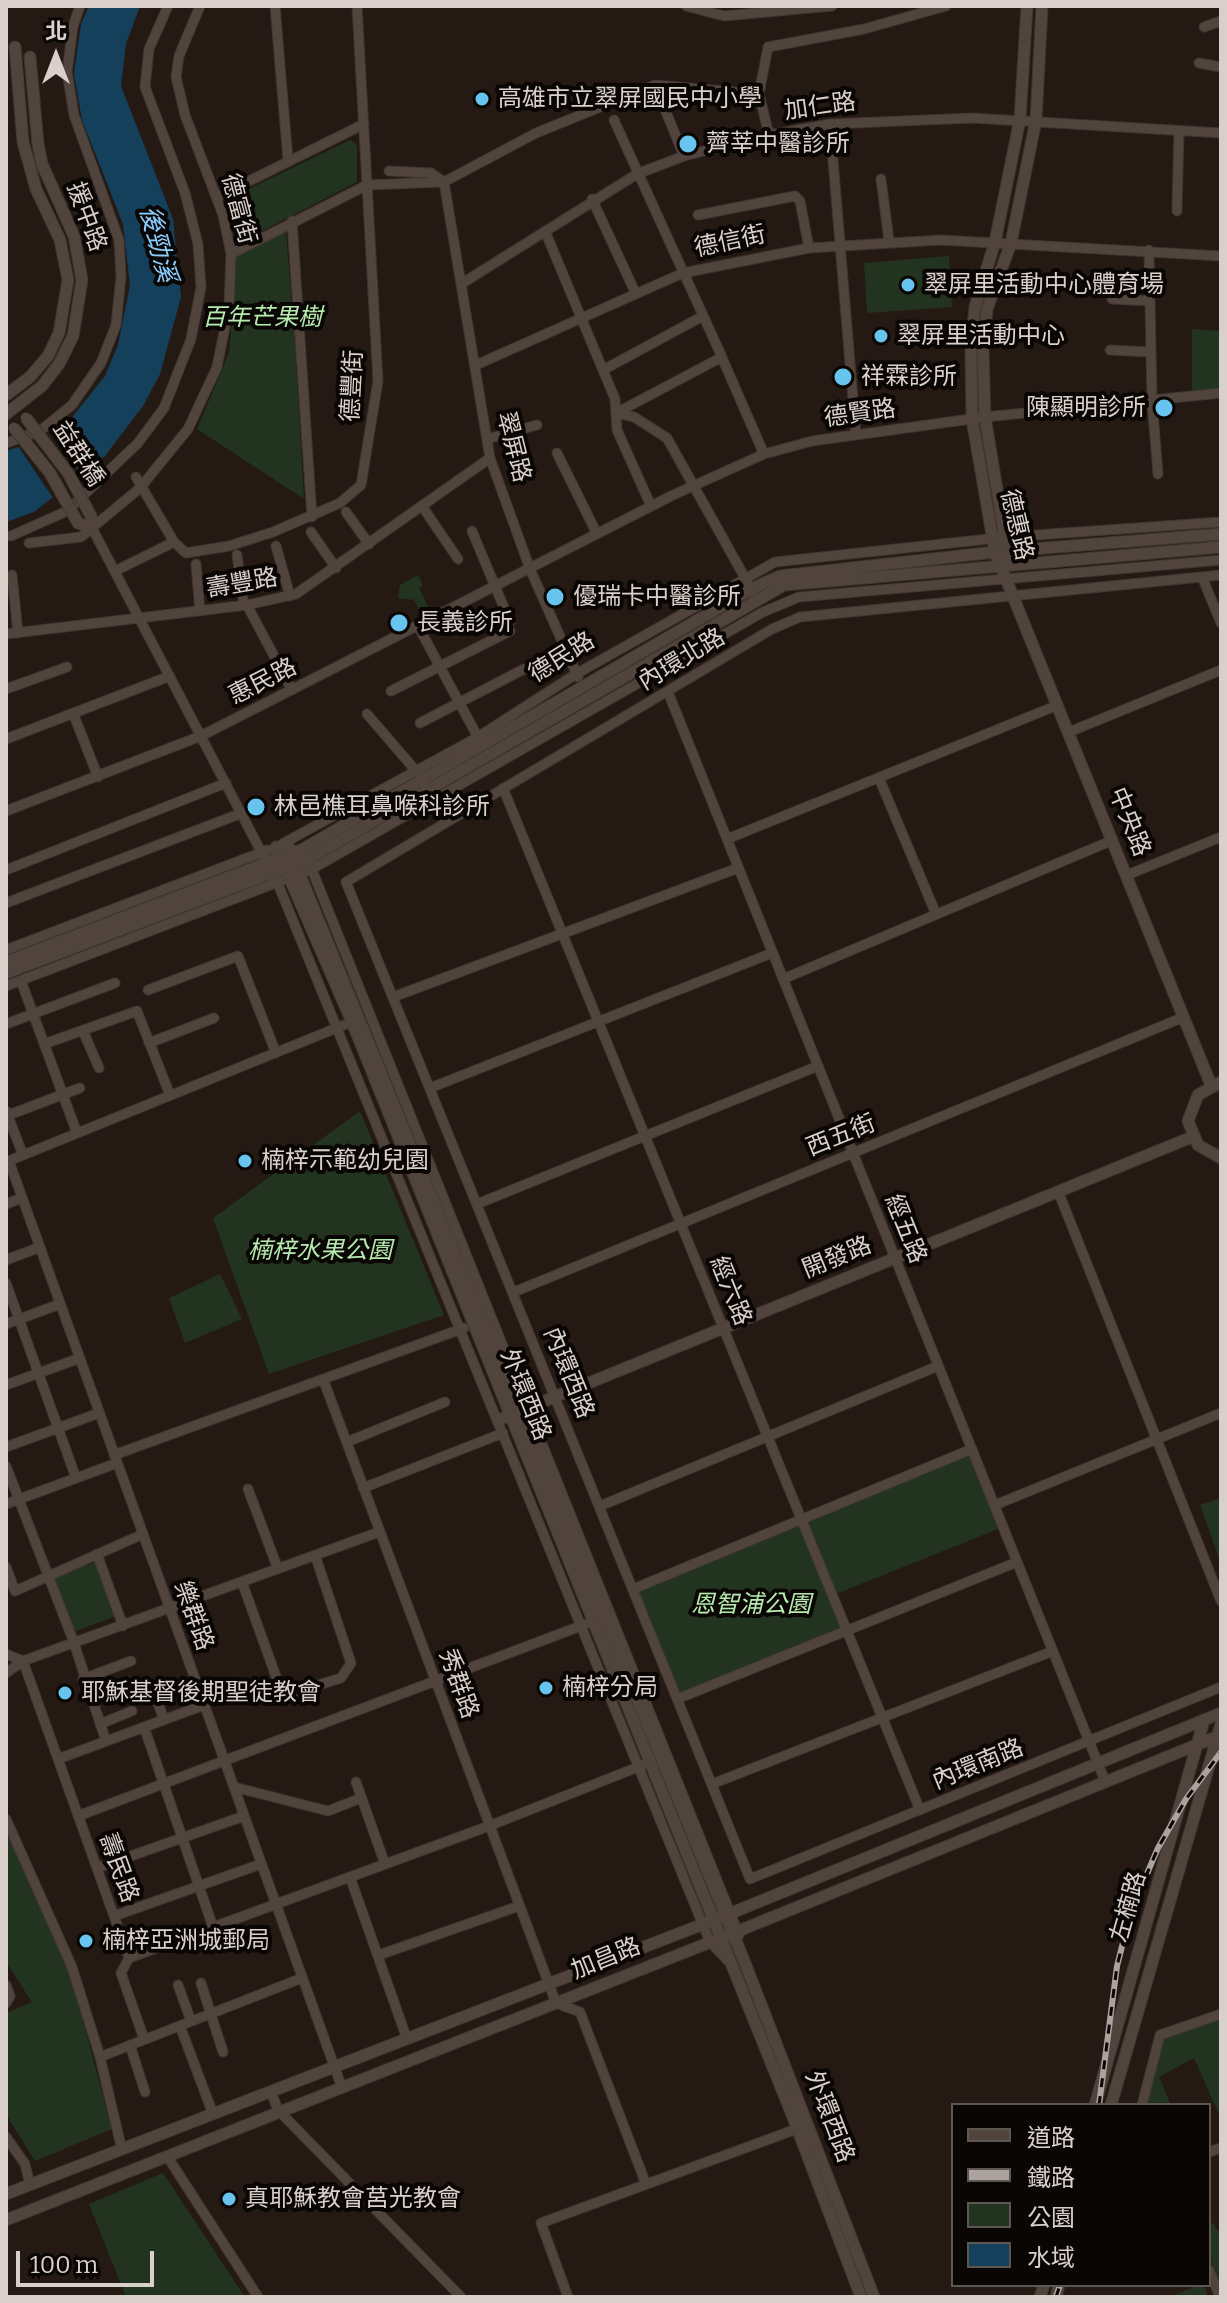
<!DOCTYPE html>
<meta charset="utf-8">
<style>
body{margin:0}
#map{position:relative;width:1227px;height:2303px;overflow:hidden;background:#251913;font-family:Bitter,"Noto Sans TC",serif}
canvas{display:block}
.frame{position:absolute;inset:0;border:8px solid #d9d0cc;pointer-events:none}
.legend{position:absolute;left:951px;top:2103px;width:260px;height:184px;box-sizing:border-box;background:#0a0604;border:2px solid #5d5754;margin:0;padding:10px 14px;list-style:none;font-size:24px;color:#d9d0cc}
.legend li{display:flex;align-items:center;gap:16px;height:40px}
.legend b{width:40px;border:2px solid #5d5754}
.north{position:absolute;left:16px;top:16px;width:80px;height:80px;-webkit-text-stroke:6px #0a0604;paint-order:stroke;rotate:0deg;font-size:22px;font-weight:700;line-height:32px;text-align:center;color:#d9d0cc}
.north::after{content:'';display:block;margin:auto;width:28px;height:36px;background:#d9d0cc;clip-path:polygon(50% 0,100% 100%,50% 72%,0 100%)}
.scale{position:absolute;left:16px;top:2251px;width:138px;height:36px;box-sizing:border-box;border:4px solid #d9d0cc;border-top:0;padding-left:10px;font-size:24px;line-height:28px;white-space:nowrap;color:#d9d0cc;-webkit-text-stroke:6px #0a0604;paint-order:stroke}
</style>
<div id="map">
<canvas width="1227" height="2303"></canvas>
<div class="frame"></div>
<ul class="legend">
<li><b style="height:10px;background:#51443c"></b>道路</li>
<li><b style="height:10px;background:#aca29e"></b>鐵路</li>
<li><b style="height:22px;background:#223420"></b>公園</li>
<li><b style="height:22px;background:#14405c"></b>水域</li>
</ul>
<div class="north">北</div>
<div class="scale">100 m</div>
</div>
<script>
const ctx = document.querySelector('canvas').getContext('2d');
ctx.lineJoin = 'round';
function fillPath(path, color) { ctx.fillStyle = color; ctx.fill(path, 'evenodd'); }
const shape = rows => new Path2D(rows.map(r => 'M' + r).join(''));
function strokePath(path, color, width, dash) { ctx.strokeStyle = color; ctx.lineWidth = width; ctx.lineCap = dash ? 'butt' : 'round'; ctx.setLineDash(dash || []); ctx.stroke(path); }
function label(font, color, halo, rows, align = 'center') {
  ctx.font = font + ' Bitter,"Noto Sans TC",serif'; ctx.lineWidth = 8; ctx.setLineDash([]); ctx.textBaseline = 'middle'; ctx.strokeStyle = halo; ctx.fillStyle = color; for (const [text, x, y, turn = 0] of rows) {
    ctx.save(); ctx.translate(x, y); ctx.rotate((+turn || 0) * Math.PI / 180); ctx.textAlign = isNaN(turn) ? turn : align; if (halo) ctx.strokeText(text, 0, 0); ctx.fillText(text, 0, 0); ctx.restore();
  }
}
fillPath(shape([
 [350,140,357,145,357,182,235,245,226,200],
 [286,232,295,347,304,499,197,429,229,353,235,288,233,257],
 [949,256,952,307,867,313,864,263],
 [1192,329,1221,331,1221,392,1192,394],
 [418,575,423,585,419,588,429,609,421,613,414,600,398,598,400,585],
 [360,1111,444,1315,269,1374,213,1218],
 [220,1274,242,1319,185,1343,169,1298],
 [972,1449,1003,1527,833,1595,847,1630,677,1699,633,1589],
 [1221,1498,1221,1564,1200,1505],
 [95,1562,116,1616,74,1632,52,1579],
 [6,1824,68,1965,112,2129,35,2161,6,2114,6,2013,32,2002,6,1962],
 [1221,2015,1221,2119,1194,2058,1159,2077,1171,2105,1146,2105,1164,2038],
 [163,2173,245,2297,126,2297,89,2204],
 [1214,2223,1217,2230,1221,2229,1221,2285,1209,2257,1209,2224],
 [1199,2285,1204,2285,1208,2297,1169,2297]
]), '#223420');
fillPath(shape([
 [89,6,140,6,126,44,121,86,173,219,181,297,160,374,143,406,105,456,34,512,6,522,6,451,48,437,65,426,105,376,118,345,130,285,123,224,82,120,74,74,81,24]
]), '#14405c');
fillPath(shape([
 [50,431,83,478,55,501,16,443]
]), '#251913');
const minor = shape([
 [275,6,288,160],
 [686,6,724,16,832,6],
 [1204,27,1221,21],
 [1199,63,1221,67],
 [655,85,684,156],
 [759,94,768,47,864,29,946,6],
 [614,120,722,357,616,413],
 [830,124,856,435],
 [389,171,431,173,444,182,490,458,530,569,578,677],
 [881,179,889,241],
 [444,182,536,133,655,85,759,94,769,135],
 [217,197,364,124],
 [592,199,636,294],
 [1177,211,1179,131],
 [698,215,795,196,800,201,809,248],
 [292,221,312,517],
 [545,231,615,399,617,430,651,506],
 [1149,250,1152,401,1158,474],
 [231,254,367,185,442,182],
 [461,284,637,174,684,156,769,135,830,124,972,118,1221,133],
 [1112,299,1150,301],
 [1110,350,1151,352],
 [723,360,764,454],
 [476,365,683,273,809,248,941,240,1221,256],
 [603,370,703,316],
 [616,413,634,417,667,438,754,594],
 [487,439,537,425],
 [6,443,40,431,72,405,101,363,116,325,121,277,119,240,74,115,67,72,73,26,80,6],
 [557,453,597,534],
 [136,477,174,542,186,553,229,546,273,532,340,503,361,485,378,381,357,6],
 [422,506,458,559],
 [346,512,369,544],
 [92,528,278,884,710,1942,728,1961],
 [472,531,510,622],
 [311,532,336,568],
 [11,536,67,511,138,443,164,408,191,339,201,287,198,244,185,193,145,87,149,49,168,6],
 [29,543,81,537,140,488,188,429,217,367,229,307,231,254,223,215,185,115,176,77,179,56,200,6],
 [276,546,290,596],
 [237,555,244,605],
 [196,564,200,611],
 [115,571,174,542],
 [12,575,18,633],
 [1221,575,800,617,772,629,346,882,750,1879,1221,1687],
 [1202,577,1221,623],
 [247,605,292,690],
 [418,626,481,743],
 [6,634,247,605,296,594,490,458],
 [6,689,67,667],
 [391,691,510,631],
 [668,692,1105,1781],
 [73,713,98,777],
 [367,714,417,772,432,796],
 [420,723,524,669],
 [1069,732,1221,670],
 [6,739,170,676],
 [879,778,936,914],
 [503,788,920,1810],
 [6,811,201,736,673,495,764,454,812,441,985,417,1221,393],
 [727,839,1058,705],
 [282,844,478,737,576,674,775,562,1007,537,1221,522],
 [310,865,739,1935],
 [6,870,226,783],
 [1127,875,1221,837],
 [6,903,242,813],
 [6,950,268,850],
 [783,979,1113,840],
 [21,981,77,1133],
 [6,986,312,869,763,612,799,597,1221,560],
 [148,990,238,956,276,1053],
 [393,997,738,868],
 [6,1024,115,983],
 [83,1031,99,1068],
 [149,1043,214,1018],
 [44,1044,137,1011,170,1095],
 [430,1088,772,953],
 [6,1111,23,1155],
 [6,1116,80,1088],
 [9,1161,341,2085],
 [6,1162,344,1025],
 [1058,1191,1221,1601],
 [6,1204,22,1198],
 [477,1204,818,1066],
 [6,1260,40,1247],
 [6,1283,76,1478],
 [514,1292,1184,1017],
 [6,1324,60,1304],
 [323,1379,556,2003,580,2012,646,2184],
 [6,1385,80,1358],
 [347,1442,445,1402],
 [6,1447,99,1413],
 [114,1455,464,1328],
 [6,1466,73,1640,106,1741],
 [363,1488,503,1433],
 [248,1489,278,1569],
 [6,1504,117,1463],
 [995,1505,1221,1413],
 [600,1506,938,1366],
 [97,1554,123,1626],
 [6,1567,15,1591,143,1534],
 [242,1582,283,1696,341,1678,351,1663,315,1555],
 [633,1589,972,1449],
 [6,1654,23,1661,129,1958,489,1826,643,1765],
 [6,1673,23,1661,379,1532],
 [83,1679,131,1661],
 [150,1683,164,1719],
 [677,1699,1017,1562],
 [91,1700,124,1688],
 [100,1724,132,1711],
 [144,1727,213,1927],
 [58,1759,204,1705],
 [356,1782,385,1864],
 [712,1784,1053,1651],
 [234,1787,328,1811,361,1798],
 [78,1816,586,1624],
 [6,1819,72,1967,100,2057,122,2150],
 [97,1868,244,1816],
 [350,1877,407,2039],
 [114,1916,261,1864],
 [379,1955,519,1906],
 [129,1958,121,1973,144,2039],
 [201,1983,223,2052],
 [6,1985,10,1996,6,2003],
 [178,1985,191,2021],
 [180,2026,213,2114],
 [130,2045,145,2092],
 [100,2057,302,1978],
 [271,2092,278,2110,461,2297],
 [1142,2105,1160,2035,1221,2014],
 [6,2137,25,2164,30,2185],
 [1209,2152,1221,2148],
 [167,2156,258,2297],
 [1209,2270,1220,2297],
 [568,2297,541,2223,802,2127]
]);
const tertiary = shape([
 [1027,6,1020,119,995,242,975,307,971,347,972,419,995,552,1211,1085],
 [6,395,30,377,48,356,59,333,68,280,60,240,36,189,23,142,15,47],
 [6,414,42,386,59,364,73,336,82,280,74,236,42,164,38,144,30,57],
 [78,523,92,528,91,516],
 [1008,556,985,417,983,351,987,309,1011,243,1036,120,1042,6],
 [287,843,745,1963,874,2297],
 [276,847,352,1022,791,2112,861,2297],
 [6,962,303,849,751,589,780,576,995,552,1221,534],
 [6,973,308,859,784,585,1221,547],
 [1221,1082,1198,1095,1188,1121,1198,1145,1221,1158],
 [498,1420,1192,1137],
 [1095,2105,1204,1720],
 [1111,2105,1221,1724],
 [6,2194,724,1916,1221,1713],
 [6,2220,721,1938,1221,1735],
 [1040,2297,1044,2285],
 [1056,2297,1059,2285]
]);
strokePath(minor, '#3e3632', 11);
strokePath(tertiary, '#3e3632', 13);
strokePath(minor, '#51443c', 9);
strokePath(tertiary, '#51443c', 11);
const rail = shape([
 [1099,2105,1117,1966,1131,1911,1158,1848,1186,1799,1221,1752],
 [1056,2297,1060,2285]
]);
strokePath(rail, '#aca29e', 6);
strokePath(rail, '#0a0604', 3, [9]);
const tertiaryBridge = shape([
 [26,418,68,473,91,516],
 [14,428,50,473,78,523]
]);
strokePath(tertiaryBridge, '#3e3632', 13, []);
strokePath(tertiaryBridge, '#51443c', 11);
for (const [x, y, r, color] of [
 [482,99,8,"#67c4ef"],
 [688,144,10,"#67c4ef"],
 [908,285,8,"#67c4ef"],
 [881,336,8,"#67c4ef"],
 [843,377,10,"#67c4ef"],
 [1164,408,10,"#67c4ef"],
 [555,597,10,"#67c4ef"],
 [399,623,10,"#67c4ef"],
 [256,807,10,"#67c4ef"],
 [245,1161,8,"#67c4ef"],
 [546,1688,8,"#67c4ef"],
 [65,1693,8,"#67c4ef"],
 [86,1941,8,"#67c4ef"],
 [229,2199,8,"#67c4ef"]
]) { const dot = new Path2D(); dot.arc(x, y, r, 0, 2 * Math.PI); ctx.fillStyle = color; ctx.fill(dot); strokePath(dot, '#0a0604', 3); }
label('24px', '#d9d0cc', '#0a0604', [
 ["高雄市立翠屏國民中小學",498,99],
 ["薺莘中醫診所",706,144],
 ["翠屏里活動中心體育場",924,285],
 ["翠屏里活動中心",897,336],
 ["祥霖診所",861,377],
 ["陳顯明診所",1146,408,"right"],
 ["優瑞卡中醫診所",573,597],
 ["長義診所",417,623],
 ["林邑樵耳鼻喉科診所",274,807],
 ["楠梓示範幼兒園",261,1161],
 ["楠梓分局",562,1688],
 ["耶穌基督後期聖徒教會",81,1693],
 ["楠梓亞洲城郵局",102,1941],
 ["真耶穌教會莒光教會",245,2199]
], 'left');
label('24px', '#d9d0cc', '#0a0604', [
 ["加仁路",820,107,-8],
 ["德富街",238,209,75],
 ["援中路",86,217,70],
 ["德信街",730,242,-12],
 ["德豐街",353,386,-87],
 ["德賢路",860,414,-8],
 ["翠屏路",513,447,76],
 ["益群橋",78,454,57],
 ["德惠路",1016,525,77],
 ["壽豐路",242,584,-10],
 ["德民路",562,658,-32],
 ["內環北路",682,660,-31],
 ["惠民路",263,682,-27],
 ["中央路",1129,822,68],
 ["西五街",841,1136,-22],
 ["經五路",905,1229,68],
 ["開發路",837,1258,-22],
 ["經六路",730,1291,68],
 ["內環西路",568,1373,68],
 ["外環西路",525,1395,68],
 ["樂群路",193,1616,70],
 ["秀群路",458,1684,70],
 ["內環南路",978,1765,-22],
 ["壽民路",118,1868,70],
 ["左楠路",1129,1907,-74],
 ["加昌路",606,1959,-22],
 ["外環西路",829,2117,69]
]);
label('italic 24px', '#b5eaae', '#0a0604', [
 ["百年芒果樹",262,318],
 ["楠梓水果公園",320,1251],
 ["恩智浦公園",751,1605]
]);
label('italic 26px', '#89cdfe', '#0a0604', [
 ["後勁溪",157,244,75]
]);
</script>
